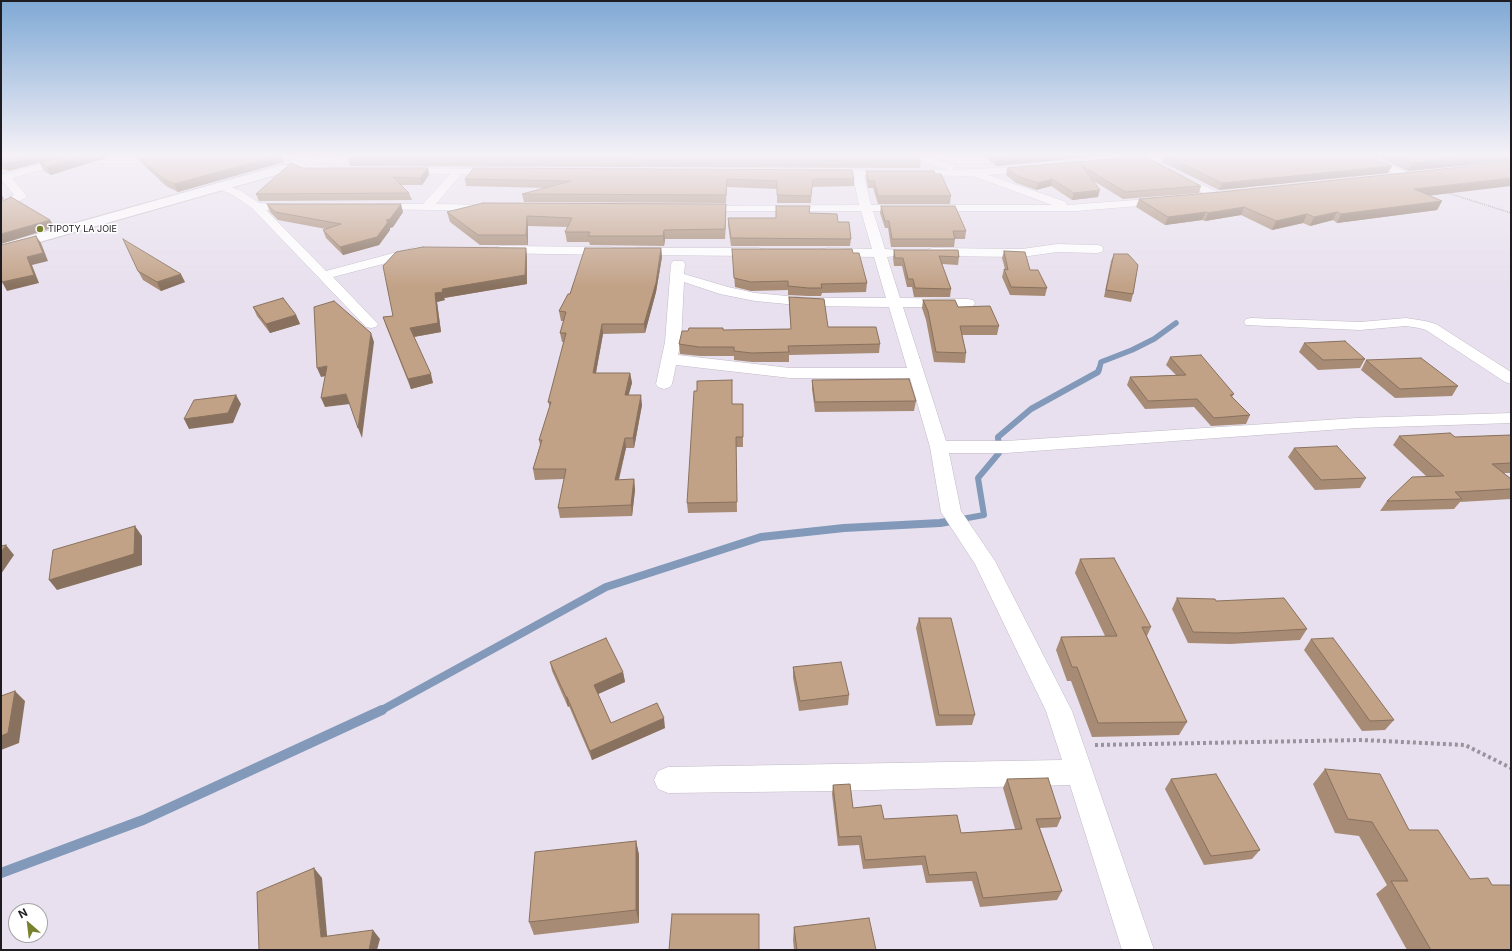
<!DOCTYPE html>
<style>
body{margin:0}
#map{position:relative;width:1512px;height:951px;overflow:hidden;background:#e8e0ee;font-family:Inter,sans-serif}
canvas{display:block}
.frame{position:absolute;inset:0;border:2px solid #1f1c21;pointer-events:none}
.north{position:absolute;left:8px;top:903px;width:40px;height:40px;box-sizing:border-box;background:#fff;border:1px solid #a5a4a6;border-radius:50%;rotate:332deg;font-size:11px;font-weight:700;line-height:16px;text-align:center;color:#1f1c21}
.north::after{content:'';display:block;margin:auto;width:14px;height:18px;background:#78812c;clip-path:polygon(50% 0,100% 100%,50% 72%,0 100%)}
</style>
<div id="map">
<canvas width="1512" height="951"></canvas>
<div class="frame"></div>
<div class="north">N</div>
</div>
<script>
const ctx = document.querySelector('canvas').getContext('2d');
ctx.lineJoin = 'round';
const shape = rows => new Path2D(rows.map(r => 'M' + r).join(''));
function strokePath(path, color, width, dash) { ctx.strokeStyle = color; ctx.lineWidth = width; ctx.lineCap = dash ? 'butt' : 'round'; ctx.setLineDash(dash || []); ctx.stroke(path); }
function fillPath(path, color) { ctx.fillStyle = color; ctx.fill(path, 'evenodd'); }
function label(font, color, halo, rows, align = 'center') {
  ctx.font = font + ' Inter,sans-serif'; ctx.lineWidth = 3; ctx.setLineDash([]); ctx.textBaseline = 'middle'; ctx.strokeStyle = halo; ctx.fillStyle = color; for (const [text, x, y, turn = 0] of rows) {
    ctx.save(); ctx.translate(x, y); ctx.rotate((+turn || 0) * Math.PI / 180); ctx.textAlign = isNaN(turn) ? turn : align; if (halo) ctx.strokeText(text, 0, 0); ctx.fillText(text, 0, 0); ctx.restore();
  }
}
strokePath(shape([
 [1099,370,1101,362,1132,350,1154,339,1176,323]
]), '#8299b9', 5.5);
strokePath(shape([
 [951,521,984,515,978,478,999,453,998,437,1031,409,1098,372,1099,369]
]), '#8299b9', 6);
strokePath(shape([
 [380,711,606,587,761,537,844,528,940,523,957,520]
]), '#8299b9', 8);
strokePath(shape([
 [1,873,143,820,382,710]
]), '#8299b9', 10);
const minor = shape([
 [77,154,94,154,93,156,12,178,27,196,25,198,1,210,1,202,14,195,3,181,1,181,1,175,77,154],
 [331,154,350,154,349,156,310,165,337,168,338,170,337,172,296,170,291,167,296,164,308,165,304,162,305,160,331,154],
 [905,154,920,154,954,165,955,167,952,170,1036,166,1037,168,1036,170,1032,171,988,175,1066,202,1067,205,1163,198,1167,199,1169,201,1167,203,1163,204,1076,211,873,211,885,249,897,250,898,253,897,256,887,257,900,298,968,299,973,300,975,303,973,306,968,307,903,307,946,441,1006,441,1357,418,1511,413,1511,423,1357,428,1006,453,949,453,961,511,995,561,1072,711,1154,950,1122,950,1070,785,832,791,668,793,658,789,654,780,658,771,668,767,1062,760,1046,711,975,564,941,512,930,447,910,378,790,378,676,365,672,384,670,387,664,389,658,387,656,384,665,342,671,264,673,261,683,261,685,264,684,274,728,287,755,293,808,298,886,298,874,257,827,256,822,255,821,252,822,249,827,248,872,249,861,211,701,211,697,210,695,208,697,206,859,205,853,175,827,175,823,174,822,172,823,170,948,170,906,156,905,154],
 [864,175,973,176,1052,205,871,205,864,175],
 [684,282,720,294,755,301,808,306,889,307,907,368,790,368,678,355,681,342,684,282],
 [1154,154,1193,154,1188,157,1123,163,1118,160,1123,157,1154,154],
 [1351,154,1365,154,1412,174,1413,176,1408,179,1404,178,1352,156,1351,154],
 [403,168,501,169,502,171,501,173,497,174,461,174,436,204,492,205,496,206,498,208,496,210,492,211,373,209,371,207,373,205,377,204,423,204,450,174,399,173,398,171,399,169,403,168],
 [1178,173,1221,194,1223,196,1221,198,1217,199,1213,198,1174,178,1173,176,1178,173],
 [221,183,241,191,259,203,298,205,300,207,298,209,294,210,266,210,326,271,416,247,421,248,422,251,421,254,333,277,378,324,376,327,371,328,366,327,252,208,233,195,217,188,215,186,217,184,221,183],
 [1057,244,1097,245,1102,246,1103,249,1102,252,1097,253,1057,252,1022,257,933,256,928,255,927,252,928,249,933,248,1022,249,1057,244],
 [501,246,610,247,615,248,616,251,615,254,610,255,496,253,495,250,496,247,501,246],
 [637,248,758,248,763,249,764,252,763,255,758,256,632,255,631,252,632,249,637,248],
 [1251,318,1360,322,1406,318,1425,321,1436,324,1511,372,1511,384,1505,382,1426,330,1419,328,1406,326,1360,330,1246,325,1244,322,1246,319,1251,318]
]);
const tertiary = shape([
 [301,154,313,154,306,163,298,167,291,167,290,171,1,253,1,244,282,165,289,165,290,161,298,157,301,154]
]);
strokePath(minor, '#c1b9c6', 1);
strokePath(tertiary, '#c1b9c6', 2);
strokePath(shape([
 [1448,193,1511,213]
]), '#99939d', 1.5, [1, 1]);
strokePath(shape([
 [1095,745,1362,740,1465,745,1511,768]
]), '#99939d', 4, [3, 3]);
fillPath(minor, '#fff');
fillPath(tertiary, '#fff');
fillPath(shape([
 [1,154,9,171,1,169],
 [75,154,51,175,44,171,40,163],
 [132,154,280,154,284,162,178,192,166,186],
 [982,154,1125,154,996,166],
 [1370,154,1511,154,1511,161,1408,171],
 [1164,155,1252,157,1392,166,1388,173,1219,190,1162,162],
 [1144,156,1201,186,1199,193,1123,199,1092,180,1098,197,1072,200,1051,186,1036,190,1016,183,1006,175,1007,168],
 [348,159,921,161,920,168,350,166],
 [303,168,428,168,429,175,422,185,400,185,409,193,412,200,259,201,256,194],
 [866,171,935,174,951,196,950,204,878,204,873,188,868,188,866,178],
 [465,179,854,179,854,186,812,187,811,203,777,203,777,189,727,187,726,203,524,202,522,194,546,188,466,186],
 [1429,196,1442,201,1437,210,1337,223,1333,220,1310,226,1303,223,1272,230,1241,215,1205,221,1202,220,1165,225,1136,207,1139,199],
 [267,204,403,212,393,227,390,228,390,230,379,245,343,255,326,238,323,230,326,229,278,220,270,212],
 [726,204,725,239,665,239,664,246,590,245,589,242,567,242,565,232,568,227,528,226,528,245,480,245,450,222,447,212],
 [881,206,966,231,965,239,955,239,954,247,891,247,888,228,885,228,880,213],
 [810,213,838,222,851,239,850,246,731,246,728,225,728,218,776,218],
 [661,248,662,257,656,292,645,333,603,334,596,373,630,373,632,383,628,395,642,405,634,448,626,448,619,480,634,479,635,490,632,516,560,518,558,508,564,479,535,480,533,469,540,445,539,440,550,407,548,402,564,342,562,342,560,333,564,321,561,321,559,311,570,294],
 [732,249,853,253,867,283,866,292,822,293,821,296,808,296,788,295,788,290,751,291,735,287],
 [894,250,959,257,958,265,942,264,951,289,950,297,914,297,912,287,907,287,902,266,894,266,893,258],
 [1004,251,1030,270,1047,288,1045,296,1010,295,1002,277,1004,269,1005,269,1002,258],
 [1114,254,1133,294,1131,302,1104,297,1111,261],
 [527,256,527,284,444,298,445,300,437,302,441,332,414,337,433,383,411,389,386,326,383,317,393,316],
 [138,271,185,282,161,291,143,280],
 [789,297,828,327,880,344,879,353,789,355,789,362,752,362,734,360,734,356,700,356,680,354,679,344,723,330,791,329,789,306],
 [923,300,958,307,999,326,997,335,962,335,966,353,965,363,934,362,926,320,922,308],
 [253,307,296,315,300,324,270,333,257,316],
 [1304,343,1365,359,1360,368,1318,370,1299,352],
 [1170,357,1234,394,1232,397,1250,415,1246,424,1211,426,1194,407,1145,409,1127,385,1130,377,1176,375,1166,365],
 [1366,360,1458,386,1452,396,1395,398,1361,370],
 [812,380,916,401,914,411,815,412,812,389],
 [732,404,743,404,743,447,736,447,737,512,688,513,687,503],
 [1511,435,1511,473,1504,473,1511,479,1511,499,1460,502,1454,509,1380,511,1387,501,1426,476,1393,445,1399,436,1455,437],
 [1294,448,1366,478,1360,488,1315,490,1288,457],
 [1080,559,1151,627,1147,636,1187,722,1179,735,1092,737,1071,681,1067,681,1056,650,1061,637,1105,636,1075,573],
 [1177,598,1216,601,1307,629,1300,640,1230,644,1188,643,1172,609],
 [919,618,975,715,972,725,936,726,916,628],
 [1311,639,1394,720,1385,730,1362,731,1304,650],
 [550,662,623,672,625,682,598,694,611,723,665,728,592,760,569,706,568,707,552,671],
 [793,667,849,695,848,705,799,711,793,678],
 [1325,769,1409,830,1511,950,1407,950,1376,894,1387,885,1359,836,1335,833,1313,784],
 [1007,779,1061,818,1057,827,1040,828,1062,891,1057,900,980,907,972,881,926,883,922,865,863,869,859,845,838,846,832,794,833,785,853,808,884,819,961,833,1015,829,1003,788],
 [1171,779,1260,850,1252,859,1204,865,1165,789],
 [636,841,639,855,639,923,534,935,529,922],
 [794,927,876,950,794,950,793,940]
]), '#a78b74');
fillPath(shape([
 [41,154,71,154,9,171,4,164],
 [91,154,119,154,51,175,47,167],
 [1058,154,1125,154,996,166,997,160],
 [1502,154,1511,154,1511,161,1408,171,1412,163],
 [281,155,284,162,178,192,174,184],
 [1392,166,1388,173,1219,190,1222,183],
 [428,168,429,175,422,185,420,178],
 [1511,178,1511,186,1410,198,1414,189],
 [1052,179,1051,186,1036,190,1038,183],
 [1100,190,1098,197,1072,200,1074,193],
 [1,193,4,199,1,201],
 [1442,201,1437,210,1337,223,1341,214],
 [401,204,403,212,393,227,390,228,390,230,379,245,343,255,340,247,386,220],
 [726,204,726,213,725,239,725,229],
 [1244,207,1241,215,1205,221,1208,213],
 [1206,212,1202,220,1165,225,1168,217],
 [1337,212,1333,220,1310,226,1314,217],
 [1307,214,1303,223,1272,230,1276,221],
 [527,216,528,226,528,245,526,235],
 [50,220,55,227,1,244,1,234],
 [664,230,665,239,664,246,663,236],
 [36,236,41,243,48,261,32,265,39,283,7,291,2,282,27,257],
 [526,248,527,256,527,284,444,298,445,300,437,302,441,332,413,337,410,328,435,293],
 [661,248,662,257,656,292,645,333,644,324],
 [181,274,185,282,161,291,157,282],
 [296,315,300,324,270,333,266,324],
 [602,324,603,334,594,383,593,373],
 [371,333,374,342,362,438,358,428],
 [327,366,331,375,321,377,317,368],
 [630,373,632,383,626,405,625,395],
 [431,374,433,383,411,389,408,379],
 [346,394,350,404,325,407,321,398],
 [236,395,241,404,233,423,189,429,184,419],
 [641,395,642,405,634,448,633,438],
 [625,438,626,448,616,490,615,480],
 [634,479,635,490,632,516,631,505],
 [135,526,142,536,142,565,57,590,49,580],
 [6,545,14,555,1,574,1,552],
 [623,672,625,682,596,695,594,685],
 [15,691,25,701,19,743,1,750,1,736],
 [566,697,567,697,569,706,568,707],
 [664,718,665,728,592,760,590,751],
 [636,841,639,855,639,923,636,910],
 [314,868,322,878,328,946,321,937],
 [373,930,380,939,377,950,369,950]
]), '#88715e');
const building = shape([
 [1,154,41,154,4,164,1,163,1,154],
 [75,154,91,154,47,167,40,163,75,154],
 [136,154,280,154,281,155,174,184,162,178,136,154],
 [353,154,917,154,921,161,348,159,353,154],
 [991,154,1058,154,997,160,991,154],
 [1173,154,1246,154,1252,157,1289,154,1365,154,1392,166,1222,183,1164,155,1173,154],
 [1391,154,1502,154,1412,163,1391,154],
 [1144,156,1201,186,1125,192,1081,165,1100,190,1074,193,1052,179,1038,183,1017,176,1007,168,1144,156],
 [1511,162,1511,178,1414,189,1442,201,1341,214,1337,212,1314,217,1307,214,1276,221,1244,207,1208,213,1206,212,1168,217,1139,199,1220,192,1511,162],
 [291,163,303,168,428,168,420,178,393,177,409,193,256,194,291,163],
 [474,168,852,170,854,179,813,179,811,196,777,195,777,181,727,179,726,195,522,194,571,181,465,179,474,168],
 [866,171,934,171,935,174,941,174,951,196,878,196,874,181,869,181,866,171],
 [11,197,50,220,1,234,1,202,11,197],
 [483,203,726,204,725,229,664,230,663,236,588,236,590,232,565,232,572,218,527,216,526,235,478,235,447,212,483,203],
 [267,204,401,204,390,219,386,220,388,222,377,237,340,247,323,230,341,224,275,212,267,204],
 [776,206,810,206,809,213,837,214,838,222,849,222,851,239,731,238,728,218,776,218,776,206],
 [881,206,955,206,966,231,953,231,955,239,892,239,889,221,885,221,881,206],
 [36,236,43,253,27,257,34,275,2,282,1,277,1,245,36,236],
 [123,239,181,274,157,282,138,271,123,239],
 [423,247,526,248,525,275,442,289,443,292,435,293,438,323,410,328,431,374,408,379,383,317,393,316,383,266,396,252,423,247],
 [585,248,661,248,656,283,644,324,602,324,593,373,630,373,625,395,641,395,633,438,625,438,615,480,634,479,631,505,558,508,566,469,533,469,542,440,539,440,551,402,548,402,566,333,560,333,566,312,559,311,568,294,570,294,585,248],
 [732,249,852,249,853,253,859,253,867,283,821,284,822,288,808,288,788,286,788,281,751,282,734,278,732,249],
 [894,250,958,250,959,257,939,256,951,289,915,288,913,279,908,279,903,258,895,258,894,250],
 [1004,251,1025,252,1030,270,1038,270,1047,288,1011,287,1004,269,1008,270,1004,251],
 [1114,254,1128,254,1138,265,1133,294,1106,290,1114,254],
 [789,297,824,299,828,327,876,327,880,344,788,346,789,352,752,353,734,351,734,347,699,347,679,344,682,331,688,331,689,328,723,328,723,330,791,329,789,297],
 [283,298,296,315,266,324,253,307,283,298],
 [923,300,955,300,958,307,990,306,999,326,960,326,966,353,936,352,928,311,923,300],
 [334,301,371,333,358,428,346,394,321,398,327,366,317,368,314,307,334,301],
 [1345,341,1365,359,1323,360,1304,343,1345,341],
 [1201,355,1234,394,1230,395,1250,415,1214,418,1197,399,1148,401,1130,377,1186,375,1170,357,1201,355],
 [1421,358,1458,386,1400,389,1366,360,1421,358],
 [909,379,916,401,815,402,812,380,909,379],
 [732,380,732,404,743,404,743,437,736,437,737,502,687,503,694,391,697,391,697,381,732,380],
 [236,395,228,413,184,419,194,400,236,395],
 [1450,433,1455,437,1511,435,1511,463,1492,464,1511,479,1511,489,1455,492,1462,499,1387,501,1412,477,1444,476,1399,436,1450,433],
 [1337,446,1366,478,1321,480,1294,448,1337,446],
 [135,526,134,554,49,580,53,550,135,526],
 [6,545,1,552,1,546,6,545],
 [1114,558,1151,627,1142,627,1187,722,1098,723,1077,667,1072,667,1061,637,1117,636,1080,559,1114,558],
 [1177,598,1215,599,1216,601,1284,598,1307,629,1236,633,1193,632,1177,598],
 [919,618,951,618,975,715,939,715,919,618],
 [606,638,623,672,594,685,611,723,657,703,664,718,590,751,567,697,566,697,550,662,606,638],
 [1333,638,1394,720,1370,721,1311,639,1333,638],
 [841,662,849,695,800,701,793,667,841,662],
 [15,691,8,733,1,736,1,696,15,691],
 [1325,769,1380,774,1409,830,1438,830,1470,879,1488,878,1492,885,1511,885,1511,950,1431,950,1391,881,1408,881,1372,822,1348,819,1325,769],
 [1216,774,1260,850,1211,856,1171,779,1216,774],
 [1048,778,1061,818,1036,819,1062,891,983,898,976,872,929,875,925,856,865,860,861,836,839,837,833,785,850,784,853,808,881,805,884,819,957,815,961,833,1022,829,1007,779,1048,778],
 [636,841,636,910,529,922,535,852,636,841],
 [314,868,321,937,373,930,369,950,259,950,257,892,314,868],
 [672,914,759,914,759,950,669,950,672,914],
 [869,918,876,950,797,950,794,927,869,918]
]);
fillPath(building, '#c2a287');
strokePath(building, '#88715e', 1);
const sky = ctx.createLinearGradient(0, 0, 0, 287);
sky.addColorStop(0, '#7fa9d5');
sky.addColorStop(0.54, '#f5f1f7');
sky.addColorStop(1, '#f5f1f700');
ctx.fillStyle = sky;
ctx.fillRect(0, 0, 1512, 287);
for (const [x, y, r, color] of [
 [40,229,4,"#78812c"]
]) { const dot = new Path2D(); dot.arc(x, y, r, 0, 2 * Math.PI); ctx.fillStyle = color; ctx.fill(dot); strokePath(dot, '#fff', 1.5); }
label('9px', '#1f1c21', '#fff', [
 ["TIPOTY LA JOIE",48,229]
], 'left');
</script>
